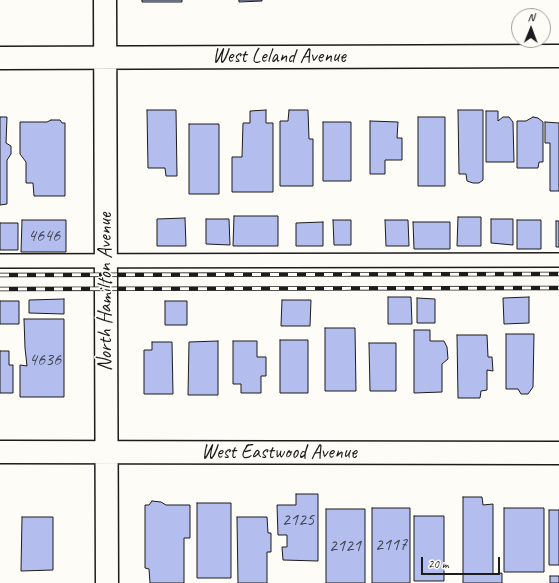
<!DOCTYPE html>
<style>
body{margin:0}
#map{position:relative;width:559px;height:583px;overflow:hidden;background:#fdfcf7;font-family:Caveat,sans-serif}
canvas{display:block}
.north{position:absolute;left:511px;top:8px;width:40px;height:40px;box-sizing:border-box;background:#fdfcf7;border:1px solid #a3a29f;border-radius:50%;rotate:1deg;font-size:11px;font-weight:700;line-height:16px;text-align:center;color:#1c1c1c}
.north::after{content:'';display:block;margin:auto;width:14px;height:18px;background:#1c1c1c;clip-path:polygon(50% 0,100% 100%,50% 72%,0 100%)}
.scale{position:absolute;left:421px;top:557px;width:79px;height:18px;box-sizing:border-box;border:2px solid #1c1c1c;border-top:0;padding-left:5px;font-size:12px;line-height:14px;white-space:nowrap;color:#1c1c1c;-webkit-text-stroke:3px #fdfcf7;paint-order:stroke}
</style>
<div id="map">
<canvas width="559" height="583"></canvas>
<div class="north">N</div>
<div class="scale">20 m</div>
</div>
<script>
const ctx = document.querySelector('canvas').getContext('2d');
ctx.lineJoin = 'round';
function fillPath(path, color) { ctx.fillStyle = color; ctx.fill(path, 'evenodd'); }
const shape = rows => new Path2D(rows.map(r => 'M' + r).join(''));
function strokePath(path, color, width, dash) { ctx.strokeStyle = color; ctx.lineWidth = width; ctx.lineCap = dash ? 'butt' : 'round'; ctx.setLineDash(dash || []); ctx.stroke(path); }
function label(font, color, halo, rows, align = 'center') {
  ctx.font = font + ' Caveat,sans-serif'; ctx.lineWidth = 3; ctx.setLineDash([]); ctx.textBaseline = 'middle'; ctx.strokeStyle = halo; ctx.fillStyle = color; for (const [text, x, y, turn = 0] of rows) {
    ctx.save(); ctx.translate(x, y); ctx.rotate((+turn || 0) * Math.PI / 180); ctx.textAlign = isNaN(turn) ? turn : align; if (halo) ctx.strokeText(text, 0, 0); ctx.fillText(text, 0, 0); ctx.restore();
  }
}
const building = shape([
 [142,0,182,0,182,2,142,2,142,0],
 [239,0,262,0,262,1,239,2,239,0],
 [147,110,176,110,177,176,166,176,165,168,148,168,147,110],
 [266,110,266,123,273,123,273,192,232,192,232,157,242,157,243,123,250,123,250,111,266,110],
 [289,110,308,110,309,139,313,139,313,186,280,186,280,121,288,121,289,110],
 [458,110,483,110,483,180,479,183,473,183,467,181,466,174,459,174,458,110],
 [486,111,498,111,498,121,503,117,509,117,513,122,514,162,486,162,486,111],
 [0,117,7,117,6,143,11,146,11,154,7,160,7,204,0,205,0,117],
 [418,117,445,117,445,186,418,186,418,117],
 [533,117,538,118,543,122,543,162,539,162,538,168,517,168,517,121,526,121,533,117],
 [51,120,60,120,62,123,65,123,65,196,34,196,33,183,26,183,26,162,20,154,20,122,47,122,51,120],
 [370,121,398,122,397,138,402,138,402,160,385,160,385,174,370,174,370,121],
 [323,122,351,122,351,181,323,181,323,122],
 [545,122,559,123,559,191,550,191,550,143,545,143,545,122],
 [189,124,219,124,219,194,189,194,189,124],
 [234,216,278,216,278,246,233,246,234,216],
 [458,217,481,217,481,246,457,246,458,217],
 [185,218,186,246,157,246,157,219,185,218],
 [206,219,229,219,230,245,206,244,206,219],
 [491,219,513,219,513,245,491,243,491,219],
 [22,220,66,220,66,252,21,252,22,220],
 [333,220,351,220,351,245,334,245,333,220],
 [385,220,408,220,409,246,386,246,385,220],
 [517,220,541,220,541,249,517,249,517,220],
 [556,221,559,221,559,247,556,247,556,221],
 [323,222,323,246,296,246,296,223,323,222],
 [413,222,450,222,450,249,414,249,413,222],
 [0,223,18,223,18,250,0,250,0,223],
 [388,297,411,297,412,324,388,324,388,297],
 [529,297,529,323,504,324,503,298,529,297],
 [417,298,435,299,435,323,417,323,417,298],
 [64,299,64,314,29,313,29,300,64,299],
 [282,300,311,300,310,326,281,326,282,300],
 [0,301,19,301,19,324,0,324,0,301],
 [165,301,187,301,187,325,165,325,165,301],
 [24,319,64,319,64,397,20,397,20,365,27,366,25,348,24,319],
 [325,328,355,328,356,391,325,391,325,328],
 [414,330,430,330,430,341,444,341,447,347,448,359,442,364,442,392,414,393,414,330],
 [506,334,534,334,533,387,528,394,521,394,518,389,506,389,506,334],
 [457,335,487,335,488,357,492,357,493,371,487,370,487,390,481,391,480,398,458,398,457,335],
 [280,340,308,340,308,393,280,393,280,340],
 [218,341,218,395,188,395,189,342,218,341],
 [233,341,257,341,257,357,266,357,266,376,261,376,261,393,241,393,241,384,233,384,233,341],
 [152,342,172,342,173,394,144,394,144,350,152,350,152,342],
 [369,343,396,343,396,391,370,391,369,343],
 [0,351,9,351,9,365,13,365,13,393,0,393,0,351],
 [296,494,318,494,318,561,283,560,282,547,287,547,287,535,278,535,277,505,296,505,296,494],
 [463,497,482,497,483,505,493,504,493,574,502,573,502,583,463,583,463,497],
 [152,501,161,502,166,505,190,505,190,538,184,538,184,583,150,583,149,569,145,568,145,505,149,505,152,501],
 [197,503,231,503,231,578,197,578,197,503],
 [372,508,410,508,410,583,372,583,372,508],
 [504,508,544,508,544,572,504,572,504,508],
 [326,509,365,509,365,583,326,583,326,509],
 [549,510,559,510,559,565,549,565,549,510],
 [414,516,444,516,444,581,414,581,414,516],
 [22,517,53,517,53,570,21,571,22,517],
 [237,517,267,517,268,533,271,533,271,552,267,552,267,583,238,583,237,517],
 [550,576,559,576,559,583,550,583,550,576]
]);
fillPath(building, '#b3beef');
strokePath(building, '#1c1c1c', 1);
const service = shape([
 [0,261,559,260]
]);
const minor = shape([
 [105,0,107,583],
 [0,58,559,56],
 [0,452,559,453]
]);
strokePath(service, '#1c1c1c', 16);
strokePath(minor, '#1c1c1c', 25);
strokePath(service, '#fdfcf7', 13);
strokePath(minor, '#fdfcf7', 22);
const rail = shape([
 [0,275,559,274],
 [0,289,559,288]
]);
strokePath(rail, '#1c1c1c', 4.5);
strokePath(rail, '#fdfcf7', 3, [9]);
label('18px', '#424451', null, [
 ["4646",44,236],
 ["4636",45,360],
 ["2125",298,520],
 ["2117",391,545],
 ["2121",345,546]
]);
label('20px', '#1c1c1c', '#fdfcf7', [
 ["West Leland Avenue",279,57],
 ["North Hamilton Avenue",106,292,-90],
 ["West Eastwood Avenue",279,453]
]);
</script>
